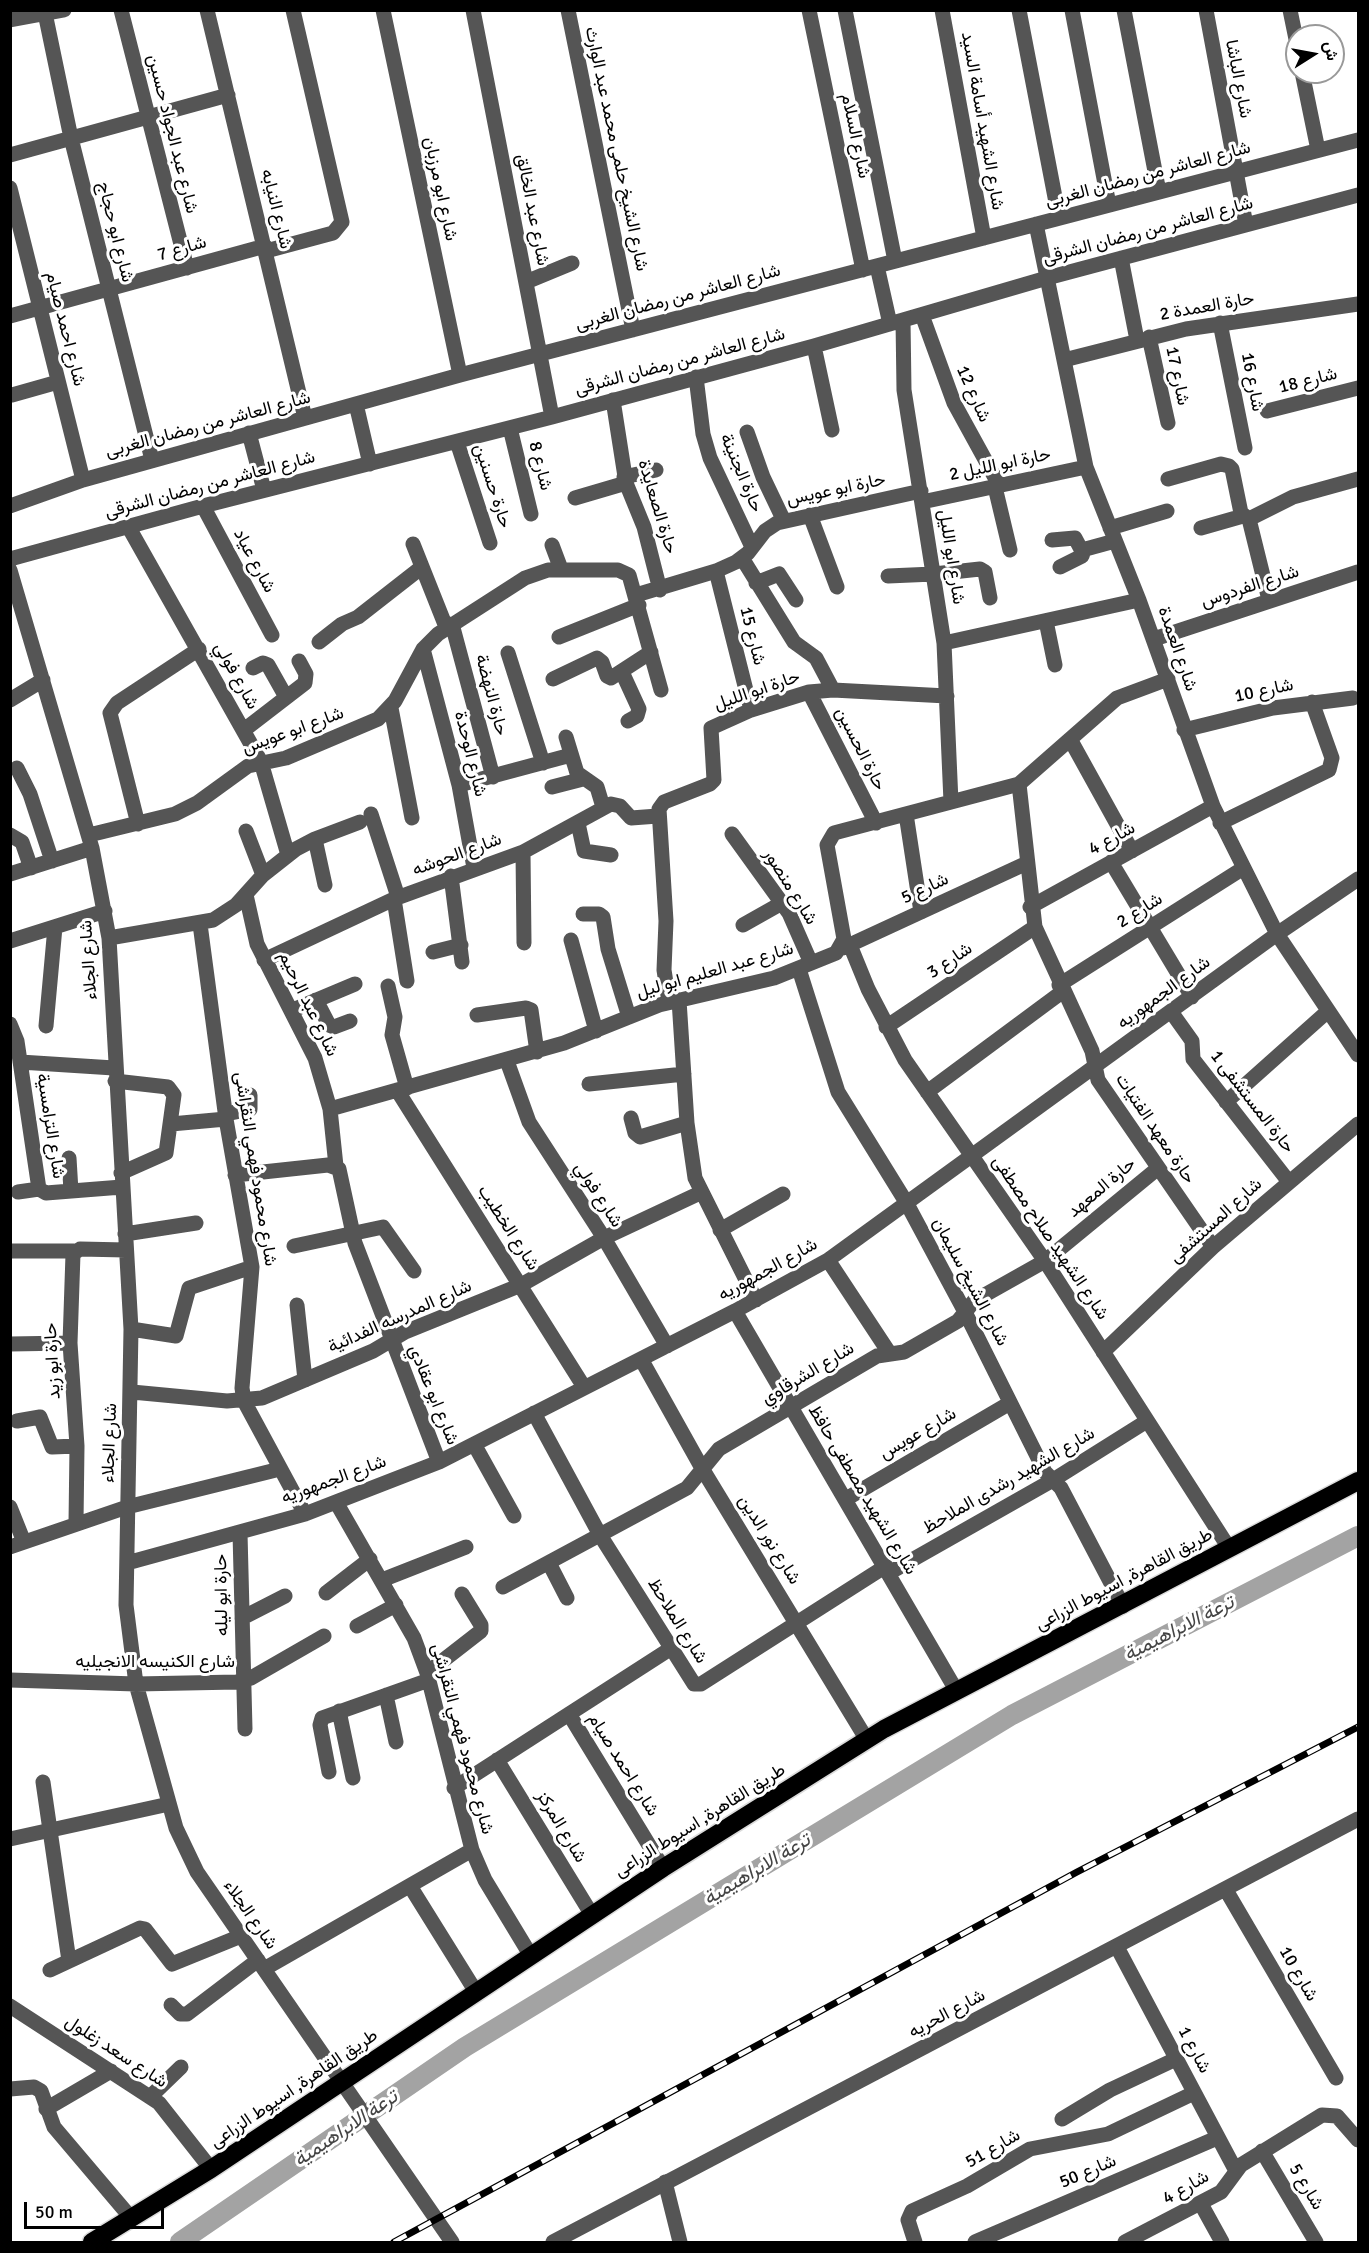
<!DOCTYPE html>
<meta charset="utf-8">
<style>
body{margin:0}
#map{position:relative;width:1369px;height:2253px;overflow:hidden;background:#fff;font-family:Signika,Vazirmatn,sans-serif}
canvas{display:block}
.frame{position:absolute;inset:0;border:12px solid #000;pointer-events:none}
.north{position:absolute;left:1285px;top:24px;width:60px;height:60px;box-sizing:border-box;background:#fff;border:2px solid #999;border-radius:50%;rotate:79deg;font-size:16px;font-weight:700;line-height:24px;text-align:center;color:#000}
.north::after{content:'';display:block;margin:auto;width:21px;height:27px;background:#000;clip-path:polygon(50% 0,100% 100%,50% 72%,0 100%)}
.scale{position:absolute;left:24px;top:2202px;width:140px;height:27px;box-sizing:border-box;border:3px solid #000;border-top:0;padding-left:8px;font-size:18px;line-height:21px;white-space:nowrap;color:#000;-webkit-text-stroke:4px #fff;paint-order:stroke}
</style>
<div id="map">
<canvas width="1369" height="2253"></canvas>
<div class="frame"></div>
<div class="north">ش</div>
<div class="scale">50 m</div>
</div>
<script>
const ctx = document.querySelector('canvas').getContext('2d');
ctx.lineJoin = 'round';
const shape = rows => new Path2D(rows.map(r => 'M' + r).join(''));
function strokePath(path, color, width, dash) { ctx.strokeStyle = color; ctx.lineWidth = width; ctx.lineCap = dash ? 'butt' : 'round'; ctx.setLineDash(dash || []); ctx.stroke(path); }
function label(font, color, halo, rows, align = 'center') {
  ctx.font = font + ' Signika,Vazirmatn,sans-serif'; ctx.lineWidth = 6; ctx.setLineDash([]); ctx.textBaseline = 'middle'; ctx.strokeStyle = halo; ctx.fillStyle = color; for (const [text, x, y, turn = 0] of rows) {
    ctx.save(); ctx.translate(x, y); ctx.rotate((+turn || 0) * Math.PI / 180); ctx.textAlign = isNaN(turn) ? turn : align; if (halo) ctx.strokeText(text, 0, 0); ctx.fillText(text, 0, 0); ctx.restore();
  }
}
strokePath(shape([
 [180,2242,465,2047,1012,1715,1358,1536]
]), '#a3a3a3', 20);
const highway = shape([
 [92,2242,211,2169,663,1868,884,1729,1358,1481]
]);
strokePath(highway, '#dbdbdb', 21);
strokePath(shape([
 [121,10,187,268],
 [207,10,305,418],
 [383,10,460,375],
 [473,10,552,417],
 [568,10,633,330],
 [809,10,863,270],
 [845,10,895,261],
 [942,10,984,238],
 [1019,10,1059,218],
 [1072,10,1109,205],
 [1124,10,1159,192],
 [1206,10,1246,225],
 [1290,10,1297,44],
 [45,13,71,138,152,460],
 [10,20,64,10],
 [1302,72,1318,150],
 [10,155,228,95],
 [10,188,83,480],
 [1036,224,1086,467,1139,600,1213,806,1277,934,1358,1055],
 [266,251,333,233,342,222,293,10],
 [1121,258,1137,340],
 [877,266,890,324],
 [526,282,572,263],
 [922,315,954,403,999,485],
 [10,316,265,246],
 [903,320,904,390,944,643,951,802],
 [1220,323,1245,448],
 [1149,337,1168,423],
 [814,346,832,430],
 [1064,360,1186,329,1358,304],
 [696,377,703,434,710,458,752,547],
 [12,395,58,382],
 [613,400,626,483,644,527,660,590],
 [356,404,370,464],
 [1267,411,1358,388],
 [510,428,531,514],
 [747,432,763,477,784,521],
 [249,433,264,490],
 [457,442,490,543],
 [624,477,656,470],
 [1168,479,1221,464,1229,466,1232,469,1241,513,1249,519,1293,497,1358,479],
 [995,487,1010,550],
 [575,498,626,483],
 [922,502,1086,467],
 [10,506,83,480,460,375,1358,140],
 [203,506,272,635],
 [810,515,837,587],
 [1249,519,1269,600],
 [128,526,261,762,288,855],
 [1110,528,1167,511],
 [1201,528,1243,516],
 [1052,540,1075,538,1083,553,1082,556,1060,567],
 [413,544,446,627],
 [552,545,561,569],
 [1082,550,1115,541],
 [742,558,794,642,816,658,833,690],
 [10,559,203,506,552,417,814,346,1047,278,1358,195],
 [10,570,92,848,109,938,131,1329,126,1605,136,1684,176,1828,197,1872,452,2242],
 [716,571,751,710],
 [888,576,934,574,980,569,985,572,990,598],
 [756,583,779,574,796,600],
 [636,595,716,571,736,562,748,553,765,531,777,523,921,491],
 [1046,621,1055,665],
 [452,624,493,777],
 [559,637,639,605],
 [1154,639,1358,572],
 [319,642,342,624,358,617,422,567],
 [944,643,1139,600],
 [423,649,459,785,474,868],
 [508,653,543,763],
 [253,668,263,663,268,665,286,697],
 [622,672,639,709,637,716,628,721],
 [553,679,597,658,602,662,607,676,611,678,651,652],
 [809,692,876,823],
 [10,700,43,680],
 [391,708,412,818],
 [244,730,305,683,306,674,299,661],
 [1184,730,1273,708,1353,698],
 [566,737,577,773,597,787,603,807],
 [1070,739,1132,851],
 [17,768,30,794,52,861],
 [1019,784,1035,927,1092,1051,1098,1080,1213,1247],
 [459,785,571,755],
 [552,787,583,779],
 [371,814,398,897],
 [906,814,921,912],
 [578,823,584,851,611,855],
 [1220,823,1329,770,1332,758,1312,702],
 [138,824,110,713,117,703,199,649],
 [246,831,263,875],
 [732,834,789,913,811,963],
 [10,835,22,842,31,868],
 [89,835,175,814,197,803,248,766,286,758,378,719,395,701,423,649,438,634,525,578,548,570,618,570,629,575,661,690],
 [315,839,325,885],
 [523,852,524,943],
 [1111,862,1192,997],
 [10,874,92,848],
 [451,876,462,962],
 [246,895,257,944,315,1058,330,1109,336,1166],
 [394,899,407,981],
 [1030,907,1213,806],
 [583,914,599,914,603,917,608,949,629,1017],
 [200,924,226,1119,252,1267,242,1388,244,1401,305,1514],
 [743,925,782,903],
 [109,938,213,920,236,905,263,875,296,849,315,839,360,822],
 [571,940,596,1031],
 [10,941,105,911],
 [850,945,868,989,905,1060,1045,1261,1229,1548],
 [843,948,1027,863],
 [433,952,461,945],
 [264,960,394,899,523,852,611,804,620,806,631,818,658,816],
 [799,969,838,1092,906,1202,965,1312,1045,1472,1061,1488,1123,1606],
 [1059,985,1242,869],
 [388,986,395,1017,392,1035,407,1088],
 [316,1000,329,1025,334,1027,350,1021],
 [679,1000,687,1123,695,1178,756,1300],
 [669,1002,664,970,666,921,659,809,664,802,710,784,714,780,711,728,751,710,809,692,833,690,947,696],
 [293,1010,355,984],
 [1172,1013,1192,1041,1193,1059,1289,1182],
 [477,1015,526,1008,531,1010,537,1052],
 [10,1024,17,1041,39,1189,46,1193,122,1187],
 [46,1026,55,927],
 [886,1027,1035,927],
 [507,1061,529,1122,604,1238,667,1346],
 [20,1062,114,1068],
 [115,1081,168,1087,174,1095,166,1153,121,1173],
 [589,1084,684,1074],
 [397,1090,584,1387],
 [927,1092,1062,992],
 [1226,1102,1328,1011],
 [330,1109,564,1043,659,1005,774,978,836,953,844,939,827,845,834,833,1019,784,1117,698,1168,679],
 [226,1114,250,1109,250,1095],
 [631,1118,635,1133,640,1137,687,1123],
 [171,1124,226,1119],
 [69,1158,71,1191],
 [235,1175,328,1165,339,1169,355,1243,439,1462],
 [18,1192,39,1189],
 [720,1230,783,1194],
 [125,1234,196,1223],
 [294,1246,383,1227,414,1271],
 [10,1251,74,1251],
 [828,1260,890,1354],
 [297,1305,305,1380],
 [735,1311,956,1690],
 [131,1329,176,1336,189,1288,252,1267],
 [10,1344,70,1343],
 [1103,1352,1213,1247,1358,1124],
 [641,1359,703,1470,867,1740],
 [132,1392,227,1401,262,1398,373,1351,405,1332,521,1285,604,1238,700,1193],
 [534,1413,600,1535,694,1684,701,1684,886,1566],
 [17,1421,40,1417,52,1447,77,1446],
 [474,1444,514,1516],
 [846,1499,1010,1403],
 [336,1502,414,1638,427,1673,472,1850,485,1880,531,1956],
 [10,1507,24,1542],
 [76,1523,77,1446,70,1343,73,1254,80,1249,126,1250],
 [240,1533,245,1729],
 [10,1547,127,1507,280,1469],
 [127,1563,305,1514,439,1462,735,1311,828,1260,1277,934,1358,879],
 [549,1563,567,1598],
 [889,1573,1053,1480,1147,1421],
 [382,1580,466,1547],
 [503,1587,687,1488,719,1449,877,1356,904,1352,958,1321,974,1301,1045,1261,1157,1169],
 [326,1593,370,1559],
 [242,1618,285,1596],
 [357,1626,396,1605],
 [427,1673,481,1631,481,1625,462,1594],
 [10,1680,136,1684,237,1682,251,1678,324,1636],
 [386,1695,396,1742],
 [339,1711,353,1778],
 [569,1714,663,1868],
 [497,1760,592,1915],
 [329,1772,320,1725,322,1718,429,1680],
 [43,1782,69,1961],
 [454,1788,670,1649],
 [10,1839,169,1804],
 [410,1886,476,1992],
 [1226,1890,1336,2078],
 [1117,1947,1236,2171],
 [264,1969,472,1850],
 [50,1970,140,1928,145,1929,172,1964,241,1936],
 [171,2005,180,2014,187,2014,258,1960],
 [10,2006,159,2103,211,2169],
 [10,2089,34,2087,41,2091,54,2127,132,2219],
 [151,2096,181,2067],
 [46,2109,111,2071],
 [1062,2119,1110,2090,1176,2059],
 [1262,2151,1316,2242],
 [665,2182,680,2242],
 [1201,2204,1222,2242],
 [553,2242,1358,1819],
 [915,2242,908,2220,912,2211,967,2186,1030,2149,1108,2134,1194,2093],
 [975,2242,1217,2138],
 [1125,2242,1221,2192,1241,2165,1322,2115,1337,2116,1358,2140]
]), '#555', 15);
strokePath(highway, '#000', 18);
const rail = shape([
 [394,2242,1077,1872,1358,1727]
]);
strokePath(rail, '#000', 7);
strokePath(rail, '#fff', 4.5, [14]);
label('18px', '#000', '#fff', [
 ["شارع الباشا",1238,79,79],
 ["شارع الشهيد أسامة السيد",982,121,80],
 ["شارع عبد الجواد حسين",172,134,76],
 ["شارع السلام",855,136,78],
 ["شارع الشيخ حلمى محمد عبد الوارث",616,149,78],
 ["شارع العاشر من رمضان الغربى",1148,175,-15],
 ["شارع ابو مرزبان",440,189,78],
 ["شارع النيابه",276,209,76],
 ["شارع عبد الخالق",532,210,79],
 ["شارع العاشر من رمضان الشرقى",1148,231,-15],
 ["شارع ابو حجاج",115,232,76],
 ["شارع 7",182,249,-16],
 ["شارع العاشر من رمضان الغربى",678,298,-15],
 ["حارة العمدة 2",1207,307,-10],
 ["شارع احمد صيام",65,329,76],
 ["شارع العاشر من رمضان الشرقى",680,362,-15],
 ["شارع 17",1177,376,78],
 ["شارع 18",1308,381,-14],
 ["شارع 16",1252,382,79],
 ["شارع 12",973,394,66],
 ["شارع العاشر من رمضان الغربى",208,425,-15],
 ["حارة ابو الليل 2",1000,465,-12],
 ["شارع 8",540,466,76],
 ["حارة الجنينة",741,473,67],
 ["شارع العاشر من رمضان الشرقى",210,485,-15],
 ["حارة حسنين",492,486,72],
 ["حارة ابو عويس",836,490,-12],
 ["حارة الصعايدة",657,507,73],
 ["شارع ابو الليل",951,557,81],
 ["شارع عياد",254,561,62],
 ["شارع الفردوس",1250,587,-18],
 ["شارع 15",752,636,76],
 ["شارع العمدة",1177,649,71],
 ["شارع فولي",236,676,61],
 ["حارة ابو الليل",757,691,-19],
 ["شارع 10",1264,691,-12],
 ["حارة النهضة",491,695,75],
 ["شارع ابو عويس",293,731,-20],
 ["حارة الحسين",860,749,63],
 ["شارع الوحدة",470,754,76],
 ["شارع 4",1112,839,-29],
 ["شارع الحوشه",457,855,-20],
 ["شارع منصور",790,887,58],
 ["شارع 5",925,889,-25],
 ["شارع 2",1140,911,-32],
 ["شارع الجلاء",89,960,-94],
 ["شارع 3",950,961,-34],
 ["شارع عبد العليم ابو ليل",715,971,-16],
 ["شارع الجمهوريه",1164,993,-36],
 ["شارع عبد الرحيم",308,1004,64],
 ["حارة المستشفى 1",1252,1102,52],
 ["شارع الترامسية",50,1126,81],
 ["حارة معهد الفتيات",1155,1129,56],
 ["شارع محمود فهمي النقراشى",255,1169,81],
 ["حارة المعهد",1102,1188,-40],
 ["شارع فولي",598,1195,57],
 ["شارع المستشفى",1216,1221,-42],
 ["شارع الخطيب",508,1228,57],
 ["شارع الشهيد صلاح مصطفى",1050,1238,56],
 ["شارع الجمهوريه",768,1270,-29],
 ["شارع الشيخ سليمان",970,1282,62],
 ["شارع المدرسه الفدائية",400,1317,-24],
 ["حارة ابو زيد",53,1361,-93],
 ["شارع الشرقاوي",808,1374,-31],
 ["شارع ابو عقادي",433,1395,68],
 ["شارع عويس",918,1434,-30],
 ["شارع الجلاء",110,1443,-88],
 ["شارع الجمهوريه",334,1480,-20],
 ["شارع الشهيد رشدى الملاحظ",1009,1481,-30],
 ["شارع الشهيد مصطفى حافظ",862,1490,59],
 ["شارع نور الدين",769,1540,58],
 ["طريق القاهرة, اسيوط الزراعى",1124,1580,-28],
 ["حارة ابو ليله",222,1595,-91],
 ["شارع الملاحظ",677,1621,58],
 ["شارع الكنيسه الانجيليه",155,1662],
 ["شارع محمود فهمي النقراشى",462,1739,75],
 ["شارع احمد صيام",623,1765,58],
 ["طريق القاهرة, اسيوط الزراعى",700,1821,-32],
 ["شارع المركز",561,1827,59],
 ["شارع الجلاء",250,1915,55],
 ["شارع 10",1298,1974,60],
 ["شارع الحريه",947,2014,-28],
 ["شارع 1",1194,2050,62],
 ["شارع سعد زغلول",116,2052,33],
 ["طريق القاهرة, اسيوط الزراعى",294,2089,-34],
 ["شارع 51",993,2149,-30],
 ["شارع 50",1088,2172,-23],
 ["شارع 5",1306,2187,59],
 ["شارع 4",1186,2188,-30]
]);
label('italic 20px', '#444', '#fff', [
 ["ترعة الابراهيمية",1179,1629,-27],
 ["ترعة الابراهيمية",757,1870,-31],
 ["ترعة الابراهيمية",346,2129,-34]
]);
</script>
